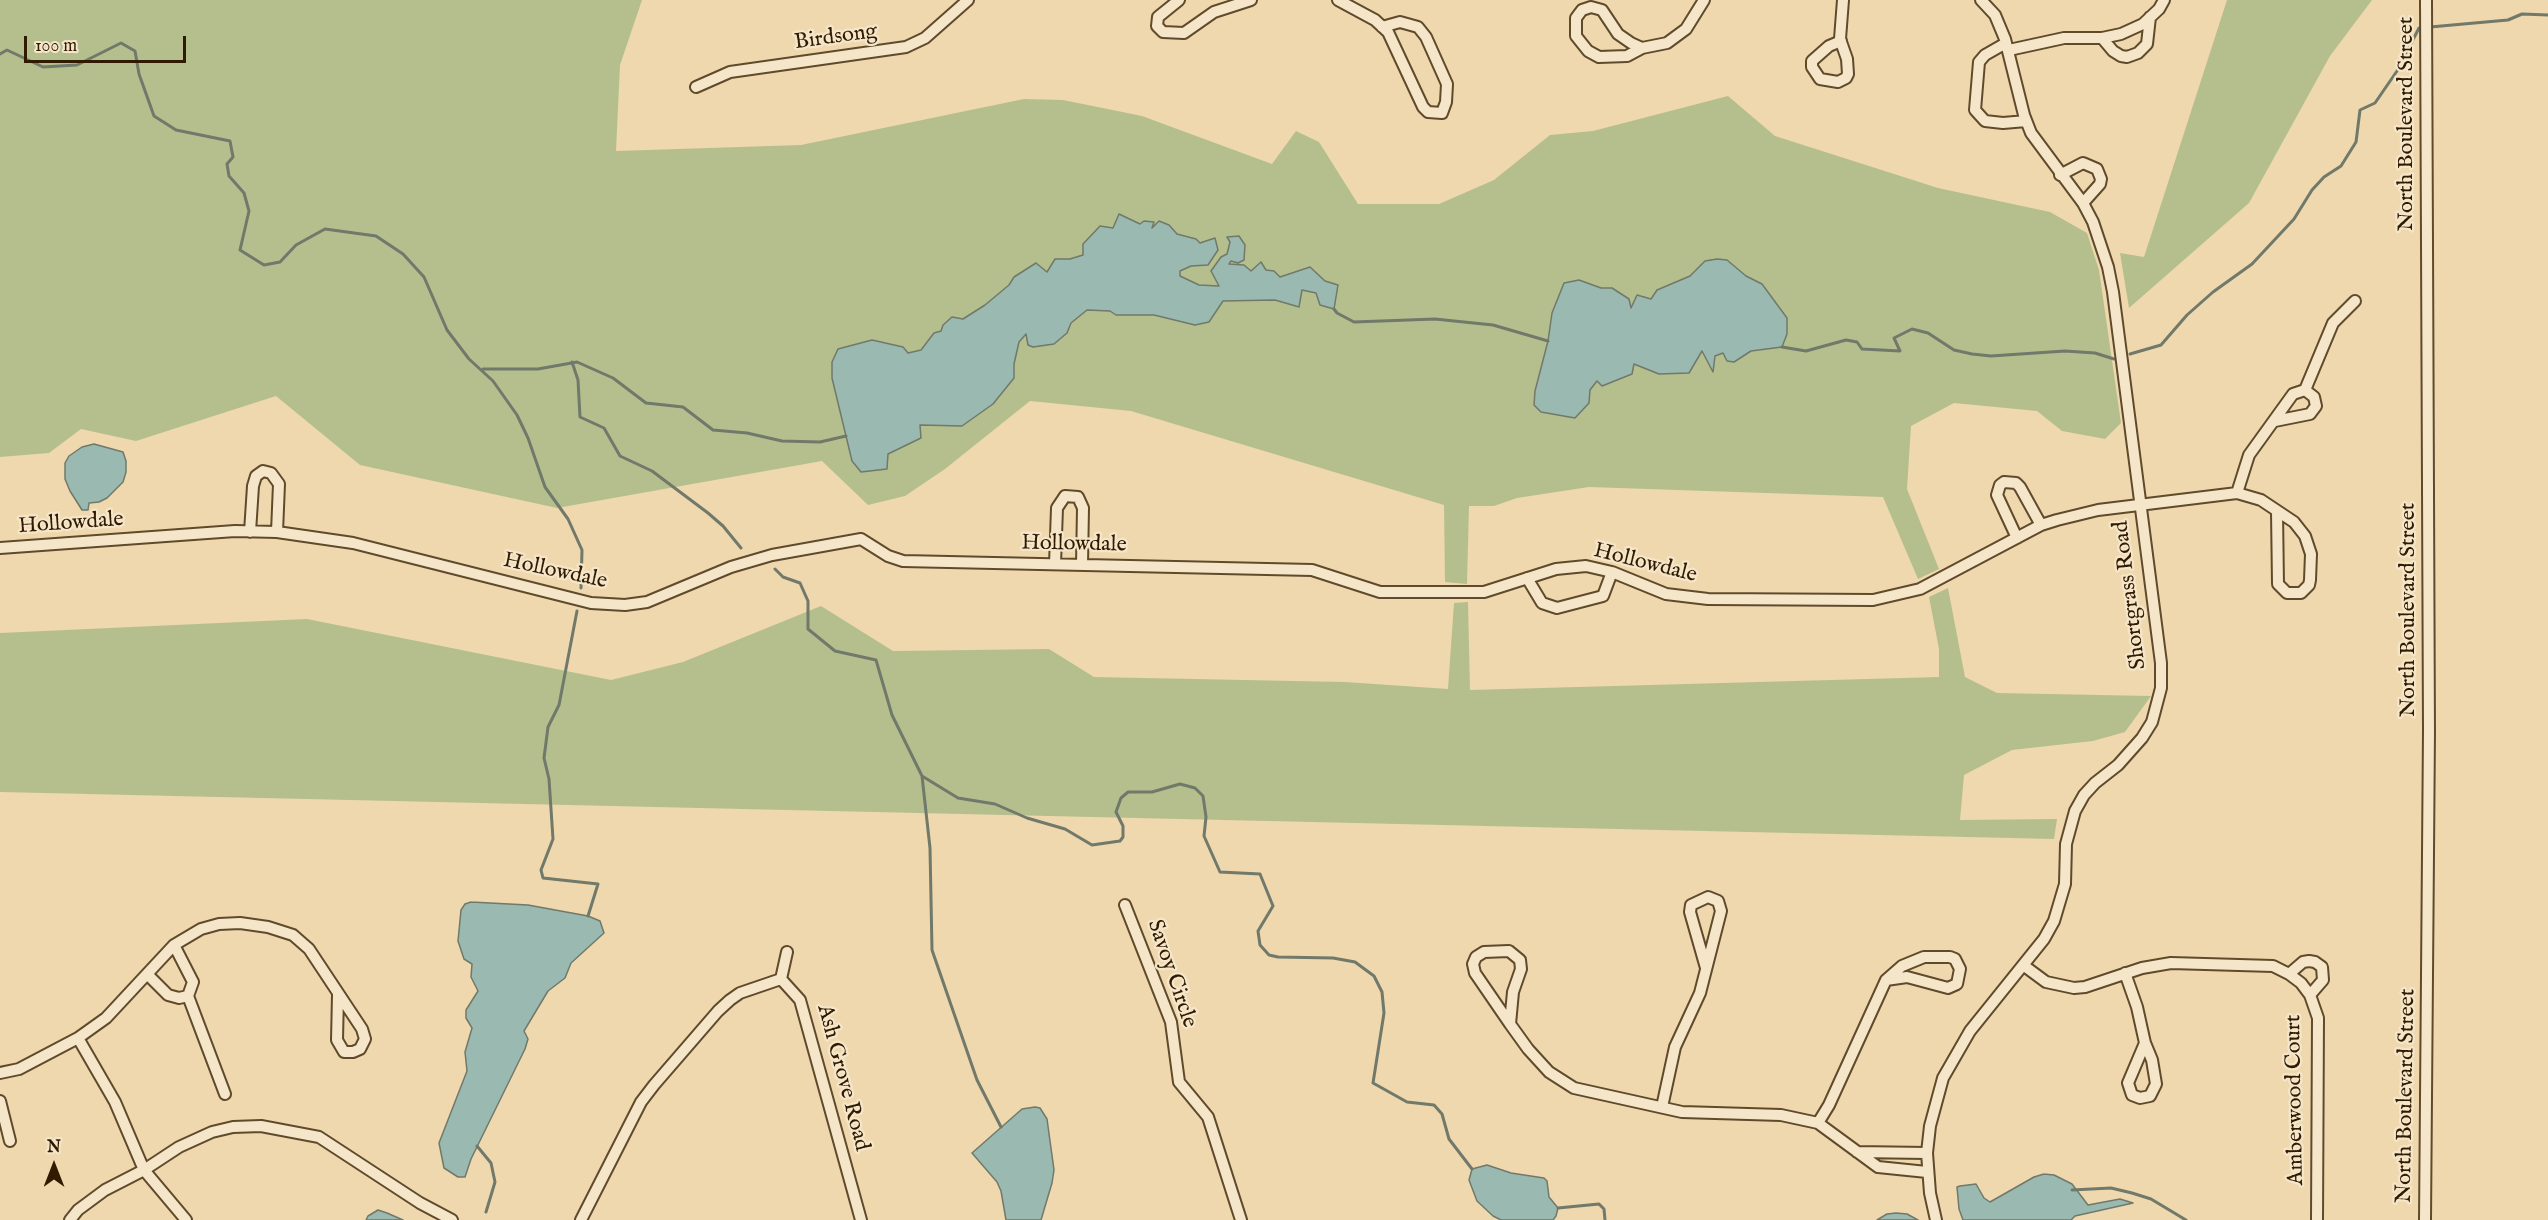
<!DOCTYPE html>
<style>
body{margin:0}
#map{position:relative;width:2548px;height:1220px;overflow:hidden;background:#efd8ae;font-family:"IM FELL English",serif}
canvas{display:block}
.north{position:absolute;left:24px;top:1136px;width:60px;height:60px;-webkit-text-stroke:4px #f5e6ca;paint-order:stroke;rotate:0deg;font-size:16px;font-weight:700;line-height:24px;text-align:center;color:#301a00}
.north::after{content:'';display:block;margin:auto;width:21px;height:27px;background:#301a00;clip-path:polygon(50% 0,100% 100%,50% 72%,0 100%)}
.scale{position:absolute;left:24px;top:36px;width:162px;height:27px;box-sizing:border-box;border:3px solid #301a00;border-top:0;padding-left:8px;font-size:18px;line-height:21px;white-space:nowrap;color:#301a00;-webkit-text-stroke:4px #f5e6ca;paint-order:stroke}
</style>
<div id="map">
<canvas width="2548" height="1220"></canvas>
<div class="north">N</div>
<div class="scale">100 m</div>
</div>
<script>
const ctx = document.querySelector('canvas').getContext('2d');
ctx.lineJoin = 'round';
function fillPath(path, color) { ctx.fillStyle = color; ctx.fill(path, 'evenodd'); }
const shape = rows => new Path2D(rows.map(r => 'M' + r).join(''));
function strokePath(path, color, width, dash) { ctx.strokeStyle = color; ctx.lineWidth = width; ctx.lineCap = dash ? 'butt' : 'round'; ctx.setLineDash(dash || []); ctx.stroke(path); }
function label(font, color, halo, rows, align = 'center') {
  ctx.font = font + ' "IM FELL English",serif'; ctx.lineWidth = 4.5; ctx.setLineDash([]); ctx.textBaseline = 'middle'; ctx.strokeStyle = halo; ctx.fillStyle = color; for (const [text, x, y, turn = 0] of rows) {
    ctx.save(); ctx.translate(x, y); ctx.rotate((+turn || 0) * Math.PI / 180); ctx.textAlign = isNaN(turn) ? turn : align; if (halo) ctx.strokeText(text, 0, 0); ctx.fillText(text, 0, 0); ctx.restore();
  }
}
fillPath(shape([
 [0,0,642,0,620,65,616,151,801,145,1024,99,1063,100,1142,116,1272,164,1296,131,1319,142,1358,204,1439,204,1494,180,1550,135,1593,131,1728,96,1775,136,1938,188,2050,212,2087,233,2099,270,2121,423,2105,439,2062,431,2037,411,1954,403,1911,426,1907,489,1939,569,1918,579,1883,497,1589,487,1517,498,1494,506,1469,506,1467,584,1445,582,1444,505,1131,411,1030,401,945,469,905,496,868,505,822,461,557,508,360,465,276,396,136,441,81,429,49,453,0,457],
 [2227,0,2372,0,2330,56,2249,203,2129,308,2120,253,2144,257],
 [1948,588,1965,677,1997,693,2151,696,2125,732,2093,741,2012,750,1964,775,1960,820,2057,819,2054,839,0,792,0,633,307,619,611,680,683,662,821,606,893,651,1049,649,1094,677,1345,682,1448,689,1454,603,1468,602,1470,690,1939,677,1939,649,1929,597]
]), '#b5bf8e');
const water = shape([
 [1119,214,1140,224,1144,221,1154,222,1152,228,1159,221,1169,225,1177,234,1196,239,1200,243,1215,238,1218,250,1208,265,1191,266,1180,271,1180,276,1199,285,1219,286,1211,271,1221,257,1227,254,1230,242,1227,237,1239,236,1245,245,1244,260,1238,263,1231,261,1229,264,1244,265,1251,271,1261,262,1266,270,1274,271,1280,277,1310,267,1325,281,1338,285,1334,309,1320,305,1316,293,1302,290,1299,307,1275,300,1223,301,1209,322,1195,325,1154,315,1116,315,1110,311,1087,310,1071,323,1067,333,1054,344,1033,347,1028,345,1026,334,1019,342,1014,364,1014,378,993,404,962,426,920,425,921,438,888,454,887,469,861,472,852,461,832,378,832,362,838,349,872,340,903,347,908,353,921,350,934,333,941,331,943,325,952,317,963,319,985,305,1009,285,1014,277,1036,263,1047,272,1055,259,1070,259,1083,255,1083,244,1100,226,1113,228,1119,214],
 [1717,259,1727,260,1746,276,1762,284,1787,318,1787,334,1782,347,1751,351,1734,362,1727,361,1723,353,1715,356,1713,372,1702,351,1689,373,1659,374,1634,364,1632,374,1602,386,1597,381,1590,390,1589,403,1575,418,1541,412,1534,405,1535,391,1548,341,1552,313,1564,283,1579,280,1601,288,1612,288,1629,299,1631,308,1637,295,1651,299,1657,290,1690,276,1705,261,1717,259],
 [94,444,123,452,126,461,126,472,123,482,107,498,99,502,89,503,88,510,82,510,70,491,65,479,65,463,69,456,82,447,94,444],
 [471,902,528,905,588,916,600,921,604,933,571,963,565,978,548,991,524,1031,528,1039,525,1049,471,1159,465,1177,458,1177,444,1168,439,1143,467,1071,465,1052,472,1028,466,1018,466,1010,478,991,471,977,472,964,464,959,458,941,461,910,465,904,471,902],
 [1035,1107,1040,1108,1047,1119,1054,1170,1052,1183,1041,1220,1006,1220,1001,1191,997,1182,972,1153,1022,1109,1035,1107],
 [1487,1165,1511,1173,1544,1178,1547,1181,1549,1197,1558,1208,1556,1216,1553,1220,1501,1220,1493,1216,1477,1201,1469,1180,1472,1169,1487,1165],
 [2044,1174,2054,1175,2072,1184,2088,1205,2120,1199,2133,1203,2075,1216,2071,1220,1963,1220,1959,1209,1957,1187,1960,1186,1976,1184,1984,1198,1990,1202,2034,1177,2044,1174],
 [378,1210,387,1213,403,1220,366,1220,368,1216,378,1210],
 [1896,1213,1907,1214,1918,1220,1877,1220,1887,1214,1896,1213]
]);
fillPath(water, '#9ab9b0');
strokePath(water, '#70796a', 1.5);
strokePath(shape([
 [0,54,7,50,43,67,77,65,121,43,135,51,139,74,154,116,176,130,230,141,233,157,227,164,229,176,244,193,249,211,240,250,264,265,280,262,296,245,325,229,376,236,403,254,424,277,447,330,469,359,493,381,517,415,528,438,545,487,568,519,582,550,581,588],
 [1334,309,1337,313,1354,322,1435,319,1493,325,1548,341],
 [1782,347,1806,351,1846,340,1857,342,1862,349,1900,351,1894,338,1912,329,1928,333,1954,350,1972,354,1991,356,2065,351,2095,353,2114,359],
 [2130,354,2161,345,2187,315,2213,292,2252,264,2294,219,2312,190,2324,177,2341,166,2356,142,2360,110,2375,103,2397,71,2419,28,2508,20,2522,14,2548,15],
 [572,362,578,380,580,417,604,428,620,456,652,471,708,513,723,526,741,548],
 [483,369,538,369,577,362,613,378,646,403,683,407,713,430,747,433,782,441,820,442,846,436],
 [775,569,783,577,800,583,808,601,808,629,835,651,876,660,892,715,922,776,930,848,932,950,977,1080,1001,1127],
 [577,611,559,705,548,727,544,758,549,779,553,839,541,870,543,878,598,884,588,916],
 [922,776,958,798,995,804,1027,818,1065,829,1092,845,1120,841,1123,837,1123,826,1116,812,1121,798,1128,792,1152,792,1180,784,1195,788,1203,796,1206,817,1204,836,1220,872,1260,874,1273,906,1258,931,1260,945,1269,955,1278,957,1333,958,1355,962,1374,976,1382,992,1384,1013,1373,1083,1407,1102,1434,1105,1442,1114,1449,1139,1472,1169],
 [477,1146,491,1163,495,1182,486,1212],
 [2072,1190,2111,1188,2132,1193,2151,1199,2186,1220],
 [1558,1208,1599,1204,1604,1209,1605,1220]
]), '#70796a', 3);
const minor = shape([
 [1179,0,1158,17,1157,26,1163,32,1184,33,1214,12,1251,0],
 [1338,0,1375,20,1388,32,1423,107,1428,112,1442,113,1446,102,1447,84,1426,37,1418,27,1400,22,1382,27],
 [2102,38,2113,51,2121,56,2127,57,2138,53,2147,44,2150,17],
 [1841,41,1829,46,1812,61,1812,67,1820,79,1838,82,1846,78,1848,74,1847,59,1840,39,1843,0],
 [2006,43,1985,55,1979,62,1975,110,1985,121,2003,123,2026,121],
 [1642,48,1631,43,1618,34,1602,10,1591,7,1582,10,1576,18,1576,36,1588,51,1599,57,1627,56,1642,48,1667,43,1686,29,1704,0],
 [2009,50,2064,38,2102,38,2121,34,2143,24,2159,9,2164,0],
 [696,87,730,72,906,47,925,38,968,0],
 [2060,175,2083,163,2097,169,2101,179,2100,184,2083,203],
 [2305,390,2333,323,2355,301],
 [2237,493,2249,455,2293,394,2305,390,2314,397,2316,406,2310,414,2275,421],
 [250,532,253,486,256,476,263,471,271,473,279,484,277,532],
 [2017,538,1997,495,2000,485,2004,482,2016,483,2020,487,2041,525],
 [0,548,235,531,277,532,353,543,591,603,625,605,647,602,731,567,772,555,861,539,888,556,903,561,1312,570,1380,592,1484,592,1556,569,1586,566,1612,572,1666,594,1708,599,1873,600,1920,589,2041,525,2057,520,2098,510,2237,493,2261,500,2294,522,2305,536,2311,554,2310,580,2309,585,2301,593,2287,593,2278,584,2277,512],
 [1055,564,1057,508,1065,496,1078,497,1083,508,1082,565],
 [1527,578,1542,603,1557,608,1603,596,1612,572],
 [1125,905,1171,1022,1179,1082,1208,1117,1241,1220],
 [174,945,193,982,188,996,225,1094],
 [787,952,781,979,800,1000,861,1220],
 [2023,965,2046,982,2074,988,2085,987,2142,968,2171,963,2273,966,2289,974,2301,983,2310,995,2318,1018,2317,1220],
 [2125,973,2137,1007,2145,1043,2152,1060,2156,1084,2150,1096,2140,1098,2132,1095,2128,1083,2145,1043],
 [147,974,168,995,179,998,188,996],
 [2289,974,2303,962,2309,961,2315,962,2322,967,2323,980,2310,995],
 [1510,1024,1475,973,1473,964,1476,957,1484,952,1509,951,1520,960,1521,969,1513,992,1510,1024,1528,1049,1549,1072,1574,1088,1682,1112,1781,1115,1818,1123,1878,1167,1927,1172],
 [78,1038,115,1102,144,1170,186,1220],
 [0,1073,19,1069,78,1038,106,1018,174,945,201,929,219,924,240,923,268,927,293,935,309,949,362,1029,365,1039,360,1049,353,1052,344,1052,337,1040,338,995],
 [0,1101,10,1141],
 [1662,1107,1675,1047,1700,993,1721,911,1718,901,1708,897,1691,905,1690,912,1706,968],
 [1818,1123,1829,1105,1886,980,1902,966,1924,957,1950,957,1955,959,1960,969,1957,984,1948,988,1907,977,1886,980],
 [1857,1152,1927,1153],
 [70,1220,78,1210,105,1190,144,1170,179,1147,212,1132,233,1127,261,1126,319,1137,420,1203,452,1220],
 [581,1220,641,1102,654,1085,718,1011,730,1000,740,993,781,979],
 [1936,1220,1930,1193,1927,1153,1930,1126,1943,1078,1970,1031,2044,939,2054,921,2065,884,2066,844,2075,811,2084,795,2095,783,2118,765,2142,738,2152,722,2161,688,2161,663,2113,292,2108,267,2093,222,2083,203,2031,133,2024,115,2005,39,1995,15,1981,0],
 [2425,1220,2429,730,2426,0]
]);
strokePath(minor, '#604a2c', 14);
strokePath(minor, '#f5e6ca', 10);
label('22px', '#301a00', '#f5e6ca', [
 ["Birdsong",836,38,-8],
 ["North Boulevard Street",2407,124,-90],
 ["Hollowdale",71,524,-4],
 ["Hollowdale",1074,545,1],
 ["Hollowdale",1645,564,14],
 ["Hollowdale",555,572,12],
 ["Shortgrass Road",2131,595,-97],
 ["North Boulevard Street",2409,610,-90],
 ["Savoy Circle",1171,974,71],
 ["Ash Grove Road",842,1078,75],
 ["North Boulevard Street",2407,1096,-89],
 ["Amberwood Court",2296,1100,-91]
]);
</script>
